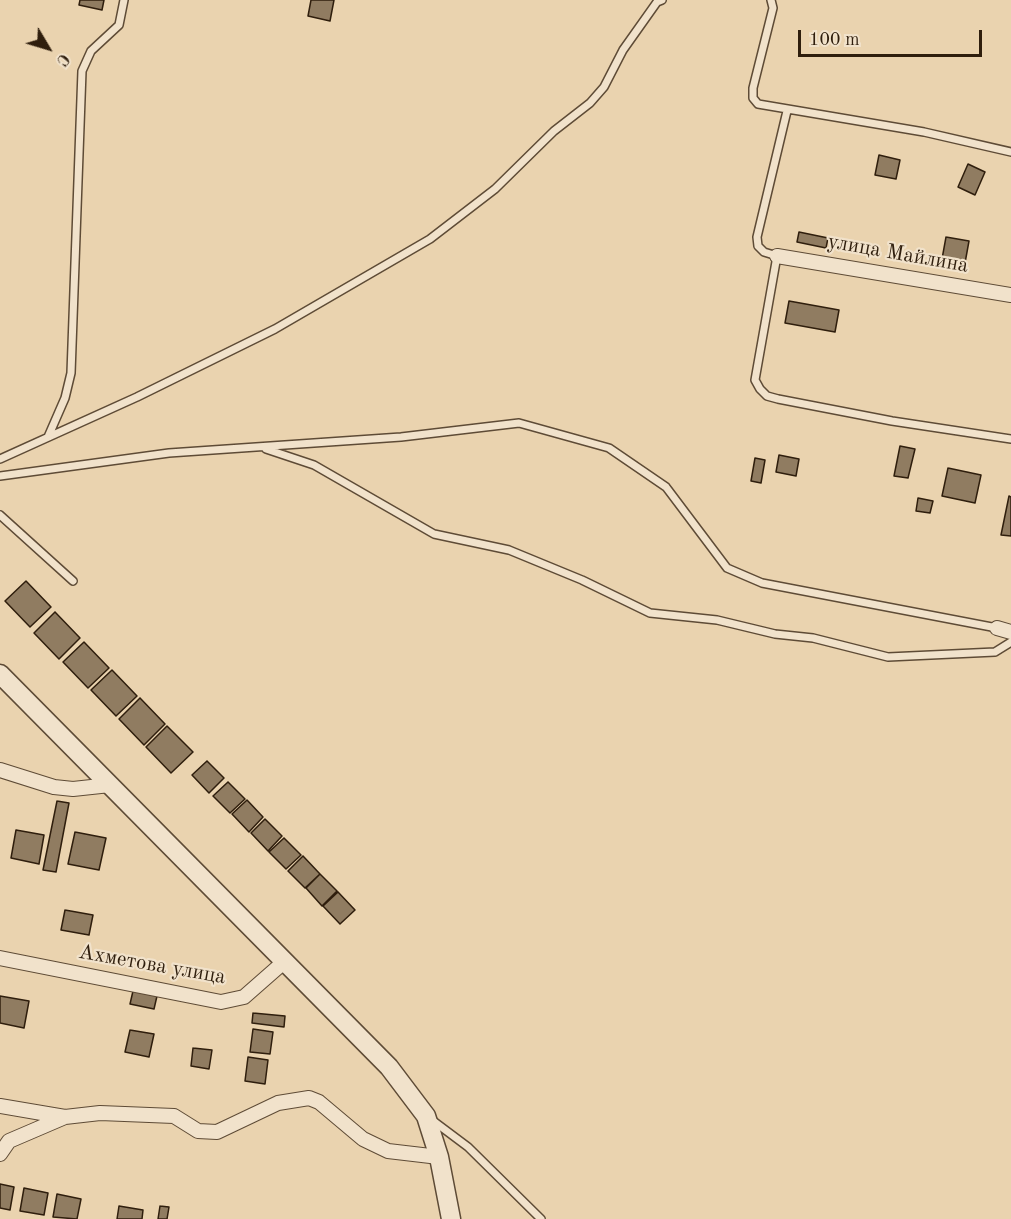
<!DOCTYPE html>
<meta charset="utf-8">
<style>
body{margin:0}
#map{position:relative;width:1011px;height:1219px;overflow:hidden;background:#ead3af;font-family:"Old Standard TT",serif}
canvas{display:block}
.north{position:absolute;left:18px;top:18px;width:60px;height:60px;-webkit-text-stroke:4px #f1e2cb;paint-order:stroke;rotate:128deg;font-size:16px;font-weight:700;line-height:24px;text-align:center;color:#2f1e0d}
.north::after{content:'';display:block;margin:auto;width:21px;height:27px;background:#2f1e0d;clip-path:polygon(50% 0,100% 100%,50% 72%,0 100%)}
.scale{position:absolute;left:798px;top:30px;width:184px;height:27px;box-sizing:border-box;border:3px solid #2f1e0d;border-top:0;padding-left:8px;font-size:18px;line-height:21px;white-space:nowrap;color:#2f1e0d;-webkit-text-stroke:4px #f1e2cb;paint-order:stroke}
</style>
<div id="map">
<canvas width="1011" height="1219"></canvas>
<div class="north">С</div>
<div class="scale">100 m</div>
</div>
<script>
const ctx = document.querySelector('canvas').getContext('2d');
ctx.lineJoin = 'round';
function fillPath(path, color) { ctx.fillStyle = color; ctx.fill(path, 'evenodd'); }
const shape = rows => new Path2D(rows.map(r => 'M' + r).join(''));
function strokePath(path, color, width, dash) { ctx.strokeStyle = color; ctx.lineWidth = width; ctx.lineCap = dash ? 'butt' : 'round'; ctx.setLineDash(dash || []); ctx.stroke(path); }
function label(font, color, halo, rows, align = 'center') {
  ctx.font = font + ' "Old Standard TT",serif'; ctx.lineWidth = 4.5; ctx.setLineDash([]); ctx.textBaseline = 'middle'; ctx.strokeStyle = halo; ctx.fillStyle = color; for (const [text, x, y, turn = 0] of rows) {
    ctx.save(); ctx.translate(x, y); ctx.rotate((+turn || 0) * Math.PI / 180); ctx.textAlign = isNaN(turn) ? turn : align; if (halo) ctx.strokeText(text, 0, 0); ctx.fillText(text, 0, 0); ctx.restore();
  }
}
const building = shape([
 [80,0,104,0,102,10,79,5,80,0],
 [311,0,334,0,330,21,308,16,311,0],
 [879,155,900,160,896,179,875,175,879,155],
 [968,164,985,172,975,195,958,187,968,164],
 [799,232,828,238,826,248,797,242,799,232],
 [946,237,969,241,965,263,942,259,946,237],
 [789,301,839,310,835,332,785,323,789,301],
 [900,446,915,449,908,478,894,476,900,446],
 [779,455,799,459,796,476,776,472,779,455],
 [755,458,765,460,761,483,751,481,755,458],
 [948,468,981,475,975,503,942,496,948,468],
 [1009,496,1011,497,1011,536,1001,535,1009,496],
 [918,498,933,501,930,513,916,511,918,498],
 [26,581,51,607,30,627,5,601,26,581],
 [55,612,80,638,59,659,34,633,55,612],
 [84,642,109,668,88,688,63,662,84,642],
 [112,670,137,696,116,716,91,690,112,670],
 [140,698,165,724,144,745,119,719,140,698],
 [167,726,193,752,171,773,146,747,167,726],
 [207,761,224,778,209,793,192,775,207,761],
 [228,782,245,799,230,813,213,796,228,782],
 [247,800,263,817,249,832,232,814,247,800],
 [57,801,69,803,56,872,43,870,57,801],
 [265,819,282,836,268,851,251,833,265,819],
 [16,830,44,835,39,864,11,858,16,830],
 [75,832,106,838,99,870,68,864,75,832],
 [284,838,301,855,286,869,269,852,284,838],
 [303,856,320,874,305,888,288,871,303,856],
 [320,874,337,891,322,906,306,888,320,874],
 [338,892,355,910,340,924,323,906,338,892],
 [65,910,93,915,89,935,61,930,65,910],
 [133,991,157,996,154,1009,130,1004,133,991],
 [0,996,29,1001,24,1028,0,1023,0,996],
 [253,1013,285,1016,284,1027,252,1023,253,1013],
 [253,1029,273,1032,270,1054,250,1052,253,1029],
 [130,1030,154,1034,149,1057,125,1052,130,1030],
 [193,1048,212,1050,209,1069,191,1066,193,1048],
 [248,1057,268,1060,265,1084,245,1081,248,1057],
 [0,1184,14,1187,10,1210,0,1208,0,1184],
 [24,1188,48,1193,44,1215,20,1211,24,1188],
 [57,1194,81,1199,77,1219,53,1217,57,1194],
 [119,1206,143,1210,142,1219,117,1219,119,1206],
 [160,1206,169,1207,167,1219,158,1219,160,1206]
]);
fillPath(building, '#907c61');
strokePath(building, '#2f1e0d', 1.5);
const service = shape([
 [771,0,773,8,753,88,753,98,758,104,924,132,1011,152],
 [787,111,757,237,758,246,764,252,777,256,755,380,760,389,767,396,778,399,892,421,1011,439],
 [48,437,65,398,71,373,82,71,91,51,119,25,124,0],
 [266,449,314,465,434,534,509,550,582,580,650,613,717,620,775,634,813,638,888,657,995,652,1011,642],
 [0,459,137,397,275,329,430,239,495,189,554,131,590,103,604,87,623,50,657,2,662,0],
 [0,476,169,453,401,437,519,423,609,448,666,487,727,568,762,583,997,628],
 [0,515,73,581],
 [432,1120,468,1147,541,1219]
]);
const minor = shape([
 [777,256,1011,295],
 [997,628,1011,632],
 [0,770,54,787,73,789,110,785],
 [0,958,221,1002,244,997,285,961],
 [0,1106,65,1117,100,1113,174,1116,198,1131,217,1132,278,1103,309,1098,319,1102,363,1139,388,1151,439,1157],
 [0,1154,9,1141,65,1117]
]);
const tertiary = shape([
 [0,674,389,1067,426,1116,439,1157,451,1219]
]);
strokePath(service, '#5e4b36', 10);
strokePath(minor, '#5e4b36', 16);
strokePath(tertiary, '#5e4b36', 21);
strokePath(service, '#f1e2cb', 7);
strokePath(minor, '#f1e2cb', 14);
strokePath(tertiary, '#f1e2cb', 18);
label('21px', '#2f1e0d', '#f1e2cb', [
 ["улица Майлина",898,254,10],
 ["Ахметова улица",152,965,10]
]);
</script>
